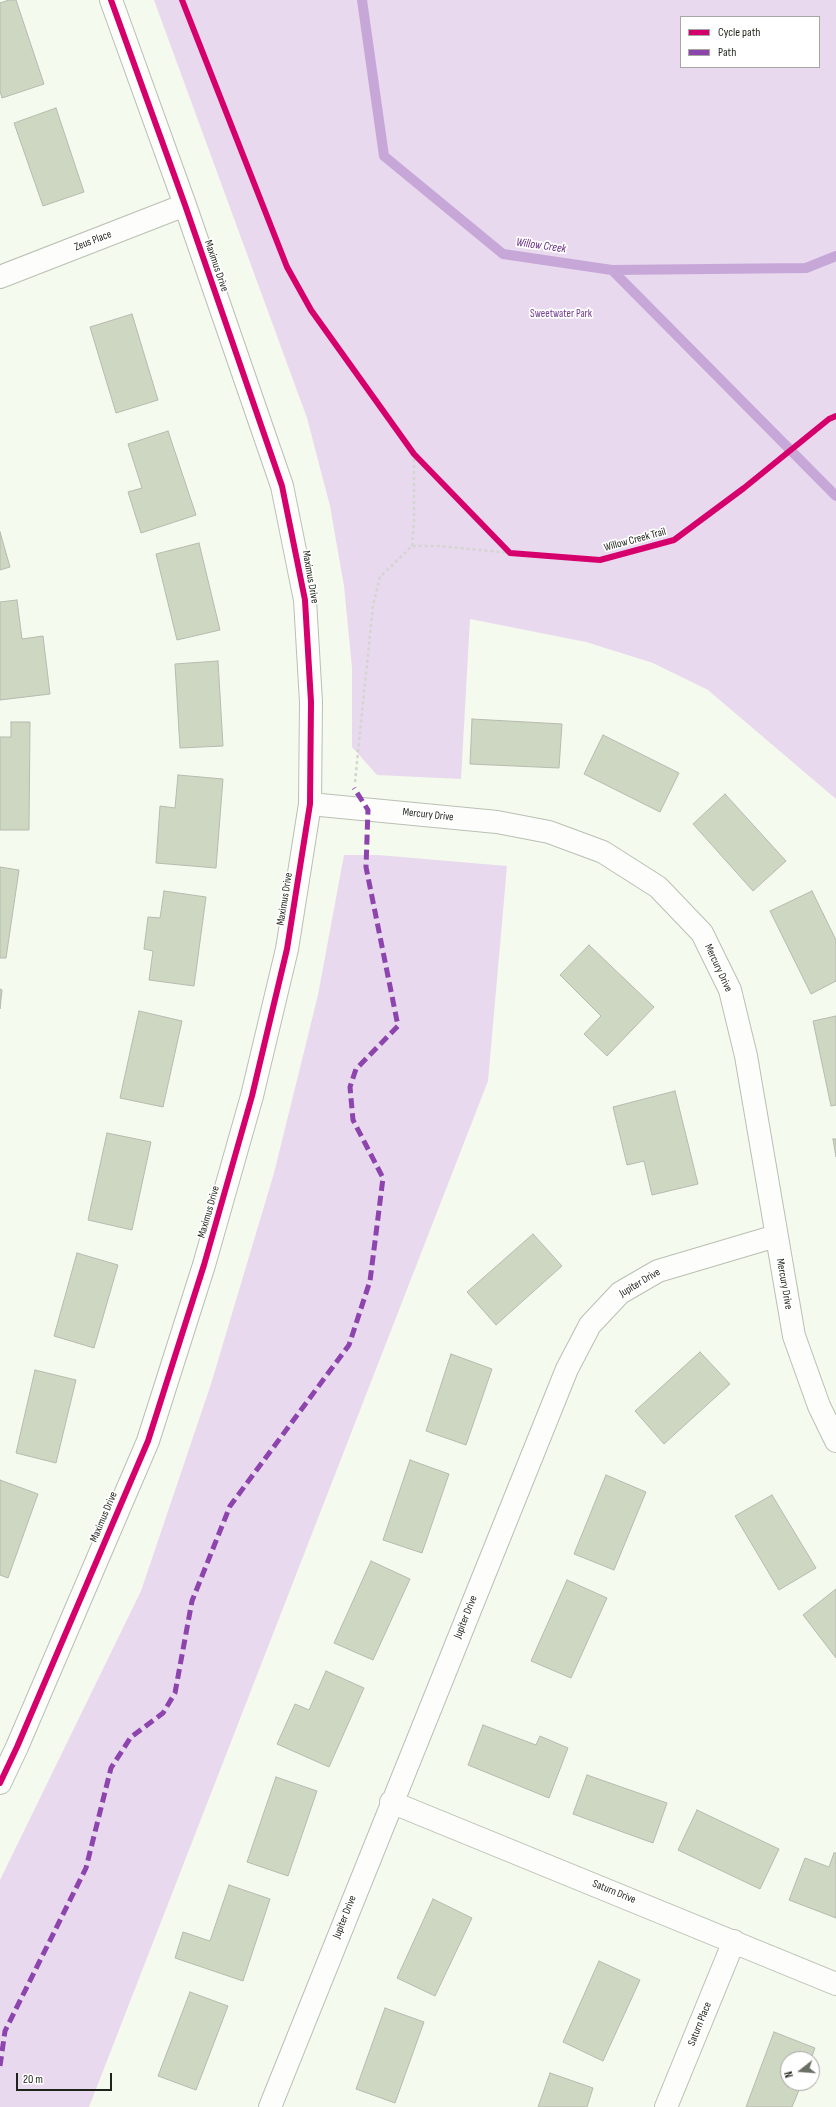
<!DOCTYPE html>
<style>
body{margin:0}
#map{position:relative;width:836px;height:2107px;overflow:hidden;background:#f4faed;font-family:"Sofia Sans Condensed",sans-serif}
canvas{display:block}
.legend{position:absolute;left:680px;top:16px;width:140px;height:52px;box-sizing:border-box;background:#fff;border:1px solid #a5a7a3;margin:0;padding:5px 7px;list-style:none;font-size:12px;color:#1f241a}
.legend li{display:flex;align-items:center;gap:8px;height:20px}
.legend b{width:20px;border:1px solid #a5a7a3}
.north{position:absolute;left:780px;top:2051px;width:40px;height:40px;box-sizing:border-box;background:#fff;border:1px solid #a5a7a3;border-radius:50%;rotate:253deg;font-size:11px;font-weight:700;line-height:16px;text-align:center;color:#1f241a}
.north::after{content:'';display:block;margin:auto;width:14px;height:18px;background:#6a6f64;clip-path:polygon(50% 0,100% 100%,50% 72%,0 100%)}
.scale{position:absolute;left:16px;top:2073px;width:96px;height:18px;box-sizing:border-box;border:2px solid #1f241a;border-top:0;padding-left:5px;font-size:12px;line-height:14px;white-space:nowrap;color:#1f241a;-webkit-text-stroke:3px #fff;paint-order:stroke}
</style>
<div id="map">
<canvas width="836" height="2107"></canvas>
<ul class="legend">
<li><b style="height:5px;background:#d6006c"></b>Cycle path</li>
<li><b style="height:5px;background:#8e44ad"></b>Path</li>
</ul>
<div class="north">N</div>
<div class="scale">20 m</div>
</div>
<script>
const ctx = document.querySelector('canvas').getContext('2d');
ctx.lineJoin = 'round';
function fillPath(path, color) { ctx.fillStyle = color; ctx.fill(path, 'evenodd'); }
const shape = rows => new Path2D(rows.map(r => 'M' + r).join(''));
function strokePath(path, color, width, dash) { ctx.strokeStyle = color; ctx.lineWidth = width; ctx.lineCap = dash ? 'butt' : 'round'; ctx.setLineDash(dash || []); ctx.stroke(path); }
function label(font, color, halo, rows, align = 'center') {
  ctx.font = font + ' "Sofia Sans Condensed",sans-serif'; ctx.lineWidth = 3.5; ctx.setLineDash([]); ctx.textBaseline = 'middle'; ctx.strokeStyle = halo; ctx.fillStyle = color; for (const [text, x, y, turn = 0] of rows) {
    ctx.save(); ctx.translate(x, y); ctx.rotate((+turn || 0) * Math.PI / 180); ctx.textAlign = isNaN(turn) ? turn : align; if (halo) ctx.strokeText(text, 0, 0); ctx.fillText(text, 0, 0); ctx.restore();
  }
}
fillPath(shape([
 [154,0,836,0,836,799,708,690,653,663,586,642,470,619,461,779,377,775,352,747,352,668,344,586,330,506,307,418],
 [681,17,819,17,819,67,681,67],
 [344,855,378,855,507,866,488,1081,89,2107,0,2107,0,1880,141,1591,211,1384,274,1173,318,995]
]), '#e8d9ef');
strokePath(shape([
 [362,0,384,156,503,254,612,270,806,268,836,256],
 [612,270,836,496]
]), '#c6a7d7', 10);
const building = shape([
 [9,0,16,0,44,84,2,98,0,91,0,3,9,0],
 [56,108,84,192,43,206,14,123,56,108],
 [132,314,158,400,116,413,90,327,132,314],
 [168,431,196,515,141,533,128,492,142,488,128,444,168,431],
 [0,532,10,567,0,570,0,532],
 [199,543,220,630,177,640,156,554,199,543],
 [17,600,22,639,43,636,50,694,0,700,0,602,17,600],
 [218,661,223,746,180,748,175,664,218,661],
 [472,719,562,724,559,768,470,764,472,719],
 [11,722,30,722,29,830,0,830,0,737,11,737,11,722],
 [603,735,679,773,660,812,584,774,603,735],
 [178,775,223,779,216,868,156,863,160,806,175,808,178,775],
 [725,794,786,861,753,891,693,824,725,794],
 [0,867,19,870,6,958,0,958,0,867],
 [164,891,206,897,194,986,149,980,153,951,144,949,148,917,160,918,164,891],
 [812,891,836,940,836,981,811,994,770,911,812,891],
 [589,945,654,1007,607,1056,584,1034,601,1016,560,975,589,945],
 [0,989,2,990,0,1009,0,989],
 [139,1011,182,1021,163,1107,120,1098,139,1011],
 [836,1016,836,1105,831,1106,813,1021,836,1016],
 [675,1091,698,1184,652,1195,644,1161,627,1165,613,1107,675,1091],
 [107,1133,151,1142,132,1230,88,1220,107,1133],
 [833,1139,836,1139,836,1157,833,1139],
 [533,1234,562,1266,496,1325,467,1292,533,1234],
 [77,1253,118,1265,94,1348,54,1336,77,1253],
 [700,1352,730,1384,664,1444,635,1411,700,1352],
 [451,1354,492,1369,466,1445,426,1431,451,1354],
 [35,1370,76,1380,56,1463,16,1453,35,1370],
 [410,1460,449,1474,422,1553,383,1540,410,1460],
 [606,1475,646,1492,614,1570,574,1554,606,1475],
 [0,1480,38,1494,8,1578,0,1575,0,1480],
 [772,1495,816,1568,779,1590,735,1516,772,1495],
 [371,1561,410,1579,373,1660,334,1643,371,1561],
 [567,1580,607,1598,571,1678,531,1661,567,1580],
 [836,1589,836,1658,803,1615,836,1589],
 [326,1671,364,1688,329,1767,277,1744,295,1704,309,1710,326,1671],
 [483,1725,536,1745,540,1736,568,1748,549,1798,468,1765,483,1725],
 [587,1775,667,1803,653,1843,573,1814,587,1775],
 [276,1777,317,1791,288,1876,247,1862,276,1777],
 [697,1810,779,1849,760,1889,678,1850,697,1810],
 [834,1853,836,1853,836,1918,789,1900,805,1858,829,1867,834,1853],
 [229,1885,270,1899,243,1981,175,1958,183,1932,210,1941,229,1885],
 [433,1899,472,1918,435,1996,397,1978,433,1899],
 [599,1961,640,1980,603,2061,563,2042,599,1961],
 [190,1992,228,2006,196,2090,158,2076,190,1992],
 [385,2008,424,2022,395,2103,356,2089,385,2008],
 [774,2032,815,2048,811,2059,788,2059,788,2083,802,2083,792,2107,746,2107,774,2032],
 [550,2073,593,2088,587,2107,538,2107,550,2073]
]);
fillPath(building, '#ced7c1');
strokePath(building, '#b6bbb0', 1);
const street = shape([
 [0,277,185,205],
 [310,804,497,822,549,832,603,852,658,887,702,933,730,990,746,1056,794,1336,819,1406,836,1441],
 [0,1783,17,1747,148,1441,204,1265,252,1096,287,949,310,804,311,702,305,600,282,486,185,205,111,0],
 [391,1802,836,1984],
 [270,2107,567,1369,590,1325,620,1293,658,1271,776,1236],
 [666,2107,734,1941]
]);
strokePath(street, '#babfb4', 24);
strokePath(shape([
 [412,546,414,522,414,454],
 [355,782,373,605,380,577,412,546,439,546,510,553]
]), '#d3d5d0', 2.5, [3, 3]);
strokePath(street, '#fdfefc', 22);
strokePath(shape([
 [0,2066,5,2031,86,1868,111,1768,131,1737,163,1713,175,1693,192,1601,230,1506,349,1345,370,1281,383,1178,353,1120,350,1087,356,1069,398,1026,366,867,368,810,354,788]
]), '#8e44ad', 5, [10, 5]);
strokePath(shape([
 [182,0,287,267,311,310,414,454,510,553,600,560,674,540,744,488,829,419,836,416],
 [0,1783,17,1747,148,1441,204,1265,252,1096,287,949,310,804,311,702,305,600,282,486,185,205,111,0]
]), '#d6006c', 6);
label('11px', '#1f241a', '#fff', [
 ["Zeus Place",93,241,-21],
 ["Maximus Drive",216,266,71],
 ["Willow Creek Trail",635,540,-15],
 ["Maximus Drive",310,577,80],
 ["Mercury Drive",428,815,6],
 ["Maximus Drive",285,899,-81],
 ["Mercury Drive",718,968,65],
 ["Maximus Drive",209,1212,-74],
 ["Jupiter Drive",640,1283,-31],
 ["Mercury Drive",784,1284,80],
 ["Maximus Drive",104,1517,-67],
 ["Jupiter Drive",466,1617,-68],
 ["Saturn Drive",614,1892,22],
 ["Jupiter Drive",345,1917,-68],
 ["Saturn Place",700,2024,-68]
]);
label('11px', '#733990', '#fff', [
 ["Sweetwater Park",561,314]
]);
label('italic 12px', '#672c83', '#fff', [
 ["Willow Creek",541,246,8]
]);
</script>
